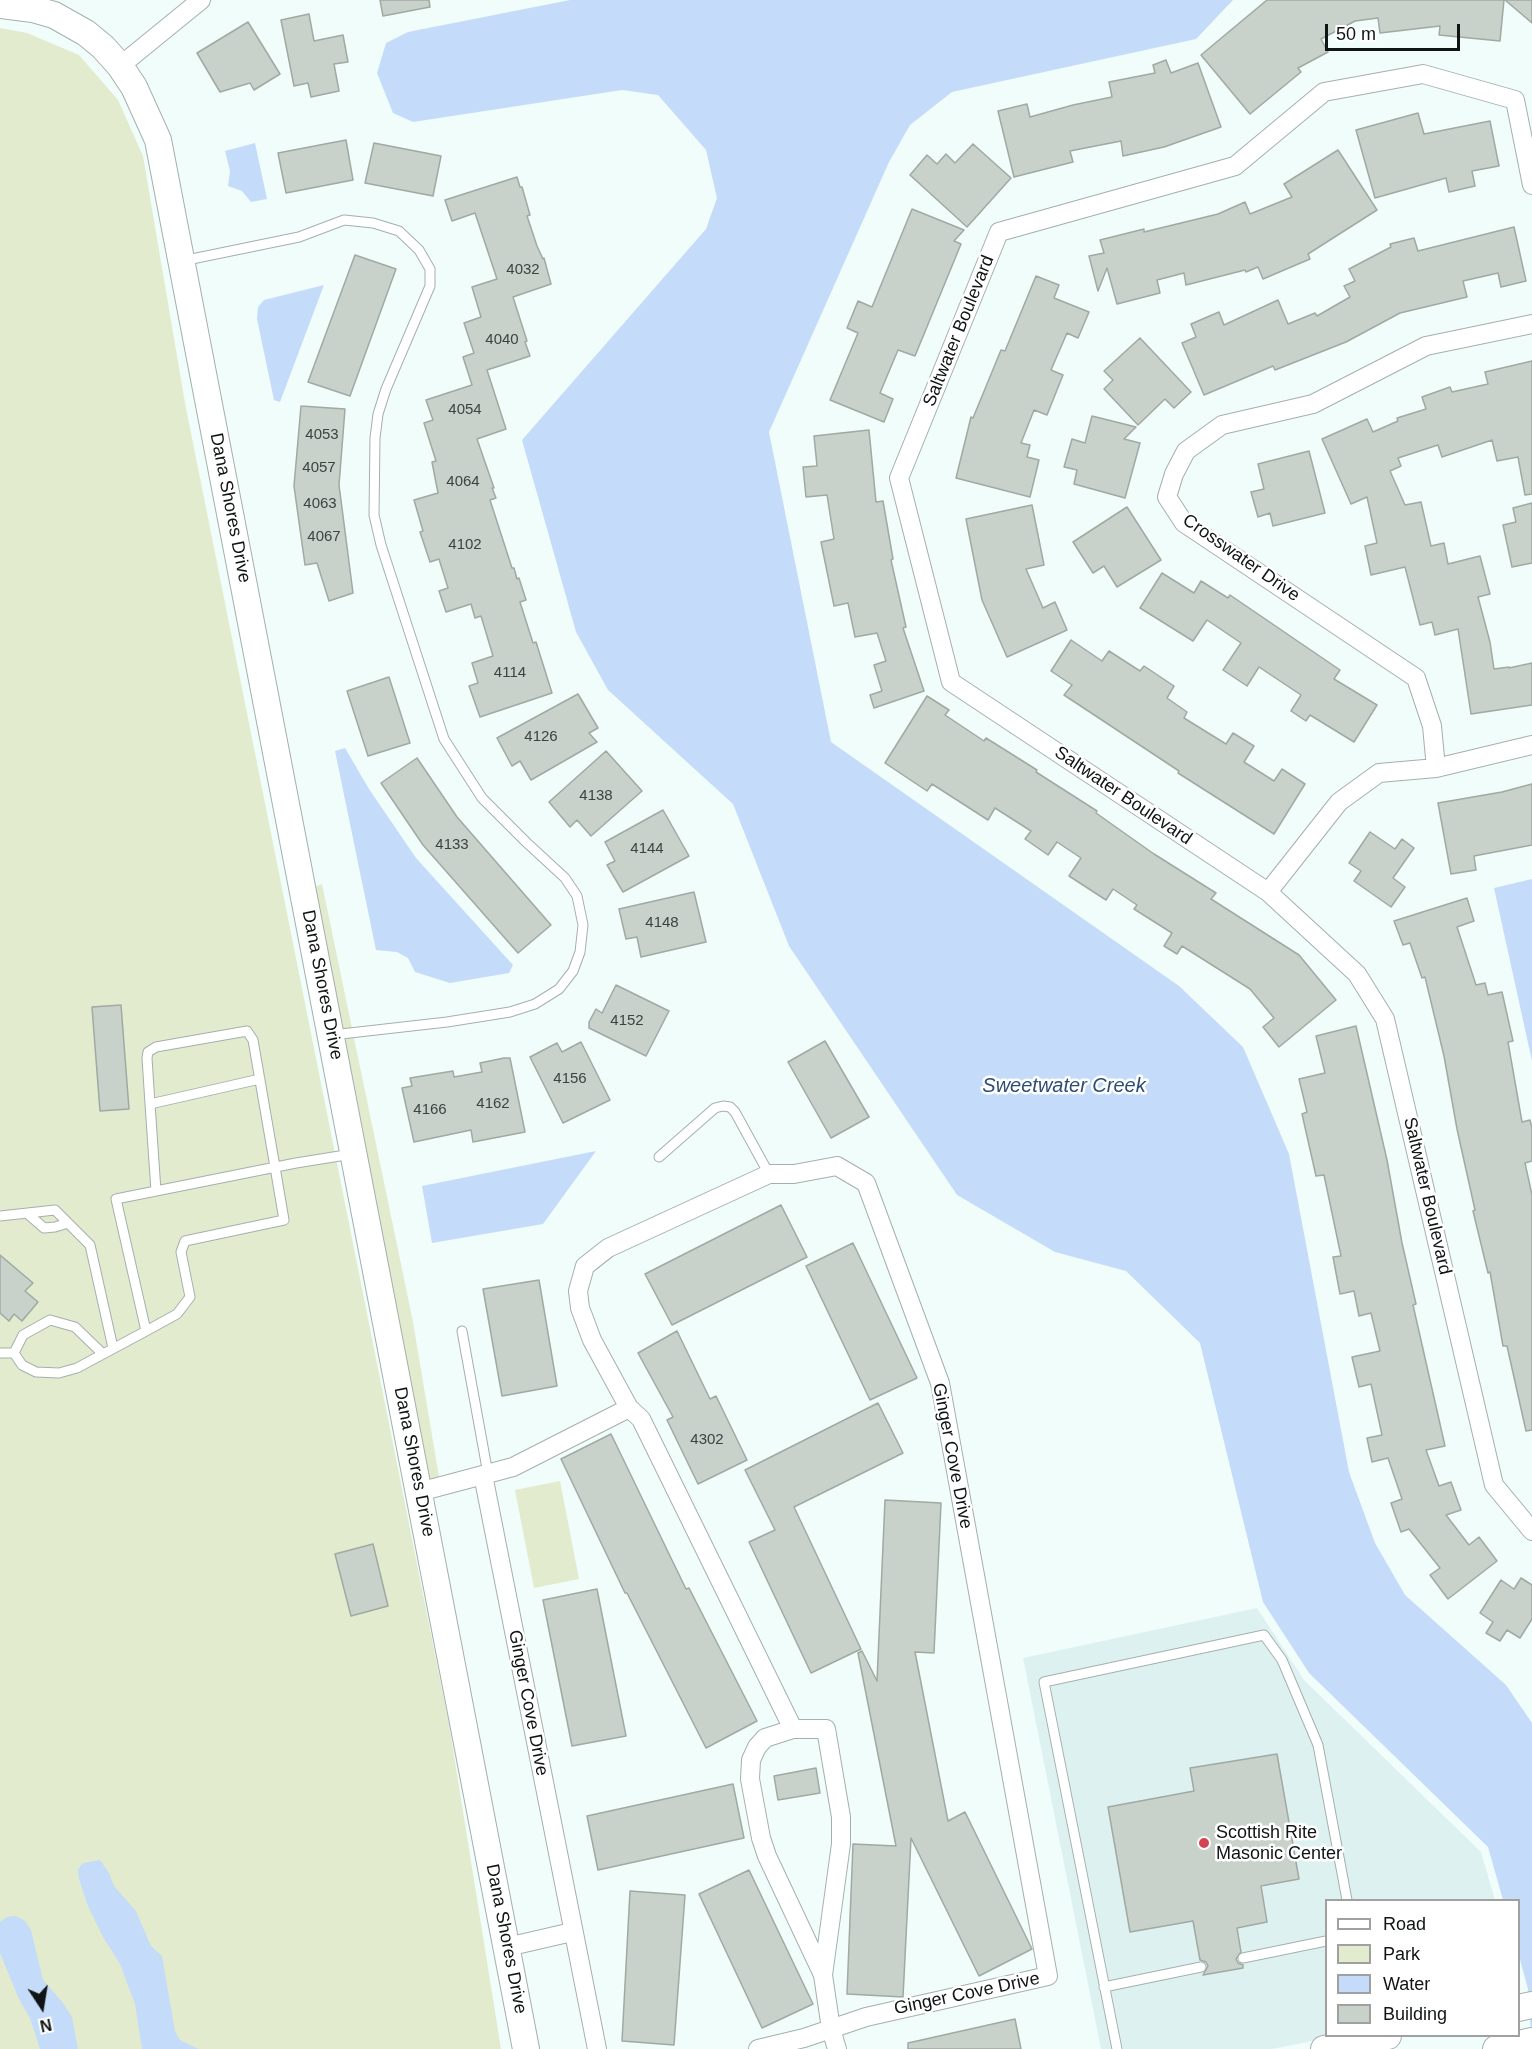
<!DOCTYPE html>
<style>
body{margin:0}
#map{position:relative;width:1532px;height:2049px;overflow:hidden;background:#f0fdfb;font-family:Arial,sans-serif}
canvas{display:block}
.legend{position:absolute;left:1325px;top:1899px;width:195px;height:138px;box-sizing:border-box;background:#fff;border:2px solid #9fa1a1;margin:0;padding:8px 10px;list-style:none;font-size:18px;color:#101414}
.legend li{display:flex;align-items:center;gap:12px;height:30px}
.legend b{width:30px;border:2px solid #9fa1a1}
.north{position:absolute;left:12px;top:1977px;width:60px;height:60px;-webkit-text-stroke:4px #fff;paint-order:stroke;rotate:168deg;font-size:16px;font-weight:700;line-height:24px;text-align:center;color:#101414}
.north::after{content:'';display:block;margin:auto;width:21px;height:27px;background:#101414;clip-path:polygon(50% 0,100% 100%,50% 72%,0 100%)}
.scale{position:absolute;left:1325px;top:24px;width:135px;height:27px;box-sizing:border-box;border:3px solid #101414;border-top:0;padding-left:8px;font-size:18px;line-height:21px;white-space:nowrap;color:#101414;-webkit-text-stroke:4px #fff;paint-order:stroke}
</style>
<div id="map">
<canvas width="1532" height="2049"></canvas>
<ul class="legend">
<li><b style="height:8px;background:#fff"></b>Road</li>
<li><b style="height:16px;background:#e2ebce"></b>Park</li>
<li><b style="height:16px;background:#c4dcf9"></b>Water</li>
<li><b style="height:16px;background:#c8d1ca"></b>Building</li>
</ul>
<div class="north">N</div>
<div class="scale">50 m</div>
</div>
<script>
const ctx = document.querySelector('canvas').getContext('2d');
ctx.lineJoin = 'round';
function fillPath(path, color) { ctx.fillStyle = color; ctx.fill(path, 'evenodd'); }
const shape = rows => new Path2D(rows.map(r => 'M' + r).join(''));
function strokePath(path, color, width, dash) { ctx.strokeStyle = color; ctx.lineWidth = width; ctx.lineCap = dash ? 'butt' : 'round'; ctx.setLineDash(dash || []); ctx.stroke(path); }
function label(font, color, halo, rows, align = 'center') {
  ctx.font = font + ' Arial,sans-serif'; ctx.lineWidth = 5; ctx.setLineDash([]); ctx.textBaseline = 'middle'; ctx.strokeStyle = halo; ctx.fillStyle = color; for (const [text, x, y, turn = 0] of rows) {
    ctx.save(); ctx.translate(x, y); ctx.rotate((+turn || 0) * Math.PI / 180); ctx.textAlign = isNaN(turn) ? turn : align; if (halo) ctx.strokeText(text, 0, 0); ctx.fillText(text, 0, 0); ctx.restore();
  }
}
fillPath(shape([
 [1257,1608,1304,1680,1481,1852,1495,1900,1326,1900,1326,2036,1337,2036,1272,2049,1101,2049,1023,1658]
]), '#ddf2f0');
fillPath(shape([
 [0,28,27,33,79,55,118,100,143,156,185,403,449,1724,501,2049,0,2049],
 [322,884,413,1322,439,1477,427,1480,312,888],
 [560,1481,579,1579,534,1588,515,1490]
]), '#e2ebce');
fillPath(shape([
 [570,0,1233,0,1196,39,952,92,910,125,889,162,769,432,831,742,1179,986,1243,1047,1289,1154,1349,1472,1375,1543,1405,1595,1506,1685,1532,1723,1532,2049,1528,1989,1519,1956,1518,1900,1503,1900,1488,1847,1309,1673,1263,1602,1200,1343,1126,1271,1055,1252,957,1195,789,946,733,804,608,690,576,632,522,440,706,229,717,198,706,150,658,95,622,90,413,122,393,113,377,73,386,43,408,32],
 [255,143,267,199,251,202,242,191,228,186,230,171,225,151],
 [324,285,280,402,274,400,257,319,258,307,264,300],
 [345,748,369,789,416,858,513,965,509,973,450,983,415,972,408,958,397,952,376,950,335,751],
 [1532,879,1532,1061,1494,888],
 [596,1151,543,1224,432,1243,422,1186],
 [100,1860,109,1873,114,1886,136,1911,151,1946,162,1956,175,2031,180,2040,199,2049,142,2049,135,2004,120,1964,103,1937,88,1906,79,1879,78,1869,83,1863],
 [16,1916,25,1921,31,1930,43,1980,63,2003,72,2017,78,2049,40,2049,30,2018,19,1999,0,1953,0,1922,7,1917]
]), '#c4dcf9');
const building = shape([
 [380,0,429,0,430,7,383,16,380,0],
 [1267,0,1504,0,1500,41,1439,35,1440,26,1380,33,1378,18,1355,21,1321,39,1328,52,1298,68,1301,72,1250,114,1201,55,1267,0],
 [1505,0,1532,0,1532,23,1505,0],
 [309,14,314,41,343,35,348,62,334,64,339,91,311,97,308,83,294,86,281,20,309,14],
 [248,22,280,74,254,90,250,83,220,92,197,53,248,22],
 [1166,60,1171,73,1198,63,1221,127,1164,147,1123,156,1121,141,1070,151,1073,162,1014,177,998,111,1027,104,1030,117,1073,105,1112,97,1109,82,1155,73,1153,65,1166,60],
 [1418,113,1424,134,1490,121,1499,166,1472,171,1475,186,1449,192,1446,178,1375,198,1356,130,1418,113],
 [346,140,353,180,286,193,278,153,346,140],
 [374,143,441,156,433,196,365,183,374,143],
 [973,144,1011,178,967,227,910,175,927,155,937,164,946,154,955,163,973,144],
 [1338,150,1377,210,1308,254,1310,259,1263,279,1258,267,1246,272,1245,270,1186,285,1184,273,1157,280,1160,293,1117,304,1107,268,1098,291,1089,256,1104,253,1100,240,1144,229,1144,232,1218,214,1245,202,1250,214,1292,197,1284,184,1338,150],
 [517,177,520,187,522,187,530,215,527,216,537,246,543,259,544,258,551,284,513,297,527,341,525,342,530,356,487,370,506,429,477,439,494,488,492,488,496,498,490,500,512,568,514,568,517,579,519,578,526,600,520,602,533,643,536,642,552,693,480,717,469,686,478,683,472,663,493,656,481,616,475,618,471,604,446,612,439,591,448,588,439,559,430,562,420,532,423,531,414,500,438,493,432,462,436,461,424,423,433,420,426,400,472,385,463,357,474,353,464,323,481,317,472,287,497,279,475,213,452,221,445,200,517,177],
 [912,209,964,230,954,241,961,244,915,356,898,350,880,393,893,399,884,422,830,400,858,333,847,328,858,301,872,307,912,209],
 [1514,227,1526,281,1501,287,1498,273,1463,281,1467,297,1400,313,1346,342,1275,370,1273,366,1204,395,1182,343,1196,337,1191,324,1219,312,1224,325,1278,300,1288,324,1315,313,1317,316,1350,297,1344,286,1355,281,1349,269,1391,247,1390,244,1414,238,1418,251,1514,227],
 [355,255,396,269,350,396,308,382,355,255],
 [1036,276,1059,285,1054,298,1089,312,1078,338,1067,333,1051,370,1063,375,1047,415,1034,410,1021,443,1030,445,1027,457,1039,460,1030,497,956,478,971,417,973,418,1001,350,1005,351,1036,276],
 [1140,338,1191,392,1174,408,1165,399,1138,425,1104,389,1113,380,1104,371,1140,338],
 [1532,361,1532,494,1525,495,1518,457,1497,461,1492,440,1442,457,1438,445,1398,458,1401,466,1390,471,1405,505,1421,502,1431,546,1444,543,1448,564,1480,556,1490,594,1478,597,1490,642,1494,669,1509,667,1509,668,1532,663,1532,705,1471,714,1458,629,1435,635,1432,622,1420,625,1405,567,1371,575,1365,546,1377,543,1367,497,1351,504,1322,439,1367,419,1373,432,1398,421,1397,418,1426,409,1422,397,1450,387,1452,392,1488,384,1485,372,1532,361],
 [301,406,345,409,339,485,353,593,329,601,317,563,305,565,294,486,301,406],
 [1092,416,1136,427,1124,439,1140,443,1125,498,1074,484,1077,470,1064,467,1072,439,1085,443,1092,416],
 [869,430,876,502,883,501,893,559,891,560,906,627,903,628,924,691,874,708,870,695,882,691,874,665,886,661,877,633,855,637,848,603,834,606,821,542,834,539,827,495,806,497,803,467,817,466,814,436,869,430],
 [1309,451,1325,513,1273,526,1270,513,1258,517,1251,492,1264,489,1258,464,1309,451],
 [1532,503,1532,563,1512,567,1503,525,1516,522,1513,508,1532,503],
 [1032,505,1044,565,1026,569,1043,608,1055,602,1067,630,1007,657,982,600,966,519,1032,505],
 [1127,507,1161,560,1117,587,1104,566,1093,573,1073,542,1127,507],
 [1162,573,1194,593,1201,581,1228,598,1230,595,1340,670,1334,679,1377,705,1354,742,1310,715,1306,721,1291,711,1301,695,1259,667,1247,686,1223,670,1241,643,1207,620,1193,641,1140,608,1162,573],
 [1071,640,1102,661,1109,651,1140,671,1144,666,1174,686,1167,698,1187,712,1184,718,1226,744,1233,733,1254,746,1244,762,1274,781,1282,769,1305,784,1274,834,1178,773,1179,771,1064,695,1072,685,1051,671,1071,640],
 [389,677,410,743,368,756,347,691,389,677],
 [578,694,598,728,589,733,597,742,531,780,520,761,512,766,497,738,578,694],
 [927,696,949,710,945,715,984,741,986,738,1037,770,1036,772,1097,811,1096,813,1154,854,1216,893,1211,899,1299,955,1336,1000,1279,1047,1263,1027,1274,1018,1250,989,1182,946,1177,954,1164,946,1172,933,1134,909,1137,905,1113,889,1106,900,1069,876,1081,858,1057,842,1048,855,1025,839,1031,831,995,808,988,820,932,784,927,791,885,763,927,696],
 [606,751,642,791,591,836,577,820,570,827,549,802,606,751],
 [417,758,457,817,551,925,518,953,423,845,381,783,417,758],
 [1532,784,1532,845,1474,856,1476,870,1451,874,1438,803,1502,792,1532,784],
 [663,810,689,856,623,892,607,865,615,861,605,842,663,810],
 [1370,832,1395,849,1402,839,1414,848,1393,878,1405,887,1391,907,1354,881,1361,871,1349,863,1370,832],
 [694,892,706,942,641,957,637,937,626,939,619,909,694,892],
 [1467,898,1474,921,1457,927,1476,985,1485,983,1488,995,1502,992,1513,1041,1508,1042,1522,1122,1530,1120,1532,1128,1532,1161,1525,1163,1532,1195,1532,1430,1526,1431,1507,1346,1503,1346,1490,1272,1488,1273,1473,1211,1475,1210,1457,1129,1444,1056,1425,977,1422,978,1410,943,1403,945,1394,921,1467,898],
 [616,985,669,1011,646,1056,589,1028,589,1022,596,1009,602,1013,616,985],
 [121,1005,129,1109,100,1111,92,1007,121,1005],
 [1356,1026,1387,1160,1402,1243,1416,1304,1413,1305,1445,1446,1426,1450,1439,1486,1451,1482,1461,1510,1446,1515,1469,1545,1479,1537,1497,1561,1448,1599,1430,1575,1440,1568,1409,1529,1401,1532,1391,1503,1402,1499,1388,1458,1372,1462,1367,1438,1382,1435,1371,1384,1359,1387,1352,1357,1380,1351,1371,1313,1359,1316,1354,1291,1340,1294,1333,1257,1341,1256,1324,1175,1316,1176,1302,1114,1307,1112,1299,1079,1325,1073,1316,1036,1356,1026],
 [825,1041,869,1117,831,1138,788,1062,825,1041],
 [581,1042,610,1100,563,1123,530,1057,557,1043,562,1052,581,1042],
 [504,1058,510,1058,525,1132,473,1142,471,1130,414,1142,402,1088,412,1086,410,1078,453,1071,454,1077,482,1072,480,1063,504,1058],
 [781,1205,807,1257,672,1325,645,1274,781,1205],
 [853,1243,917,1378,870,1400,806,1266,853,1243],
 [0,1255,33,1283,25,1291,38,1302,22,1321,14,1314,9,1321,0,1313,0,1255],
 [539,1280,557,1386,502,1396,483,1289,539,1280],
 [677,1331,710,1399,716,1396,747,1460,698,1484,667,1420,673,1417,638,1353,677,1331],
 [878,1403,903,1453,794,1507,861,1649,811,1673,749,1542,775,1530,745,1470,878,1403],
 [611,1434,686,1589,689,1588,757,1721,706,1748,627,1593,625,1593,561,1459,611,1434],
 [885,1500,941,1503,934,1653,915,1652,948,1821,965,1812,1032,1949,979,1976,911,1838,903,1997,847,1994,853,1844,896,1846,858,1653,862,1651,877,1681,885,1500],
 [373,1544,388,1606,351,1616,335,1554,373,1544],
 [1521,1578,1532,1585,1532,1619,1520,1638,1507,1630,1500,1641,1486,1633,1493,1622,1480,1613,1501,1580,1514,1589,1521,1578],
 [597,1589,626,1736,572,1746,543,1600,597,1589],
 [1277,1754,1299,1879,1261,1886,1267,1922,1237,1928,1241,1952,1236,1959,1238,1963,1243,1965,1243,1968,1203,1975,1208,1966,1206,1962,1200,1960,1193,1921,1130,1932,1108,1807,1194,1791,1190,1768,1277,1754],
 [816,1768,820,1793,778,1800,774,1776,816,1768],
 [733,1784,744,1838,598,1870,587,1816,733,1784],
 [749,1870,813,2004,762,2028,699,1894,749,1870],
 [630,1891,685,1895,674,2045,622,2041,630,1891],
 [1015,2019,1021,2049,908,2049,908,2043,1015,2019]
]);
fillPath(building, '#c8d1ca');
strokePath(building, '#a0a9a2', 1.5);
const lane = shape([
 [182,261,299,237,344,220,373,223,399,231,419,250,430,269,430,286,386,389,378,414,375,438,374,515,381,545,444,739,482,798,526,842,565,878,577,896,583,925,580,952,573,971,559,989,535,1004,510,1012,447,1022,332,1035],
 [150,1104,156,1191],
 [659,1157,715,1108,723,1106,730,1107,735,1112,769,1174],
 [28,1214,44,1228,55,1227,68,1223],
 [0,1216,55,1210,90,1245,113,1348],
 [146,1331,116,1199,296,1163,352,1154],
 [462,1331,488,1474],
 [0,1353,14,1353],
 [103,1354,75,1327,50,1320,23,1335,14,1353,22,1365,36,1372,59,1373,77,1368,146,1331,177,1314,190,1297,181,1252,185,1241,284,1220,275,1167,253,1040,247,1031,156,1047,148,1052,147,1058,150,1104,260,1079],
 [1243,1958,1326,1941],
 [1104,1987,1201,1967],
 [1117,2049,1044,1682,1264,1635,1282,1660,1318,1745,1347,1900]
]);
const street = shape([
 [120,66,201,0],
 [1532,185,1515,100,1423,74,1324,92,1235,166,999,232,899,478,951,682,1268,892,1357,974,1385,1019,1494,1485,1532,1531],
 [1436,768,1432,726,1416,678,1184,523,1167,497,1174,474,1186,451,1222,425,1313,404,1426,346,1532,324],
 [1268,892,1339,802,1379,773,1436,768,1532,745],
 [483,1475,597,2049],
 [419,1492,513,1467,629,1408],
 [507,1947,572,1932],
 [823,1975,767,1856,761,1838,750,1779,751,1760,757,1747,765,1738,793,1729,826,1729,841,1817,841,1844,823,1975,831,2029,837,2049],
 [758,2049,804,2038,866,2017,1048,1976,940,1383,866,1183,837,1166,794,1174,769,1174,608,1248,585,1266,578,1291,580,1308,592,1340,629,1408,641,1419,793,1729]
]);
const secondary = shape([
 [0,5,33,9,54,15,86,33,103,47,120,66,134,87,158,140,526,2049],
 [1518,2008,1532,2005],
 [1324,2049,1388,2036],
 [1496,2049,1532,2041]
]);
strokePath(lane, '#a4b0ae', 11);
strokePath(street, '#a4b0ae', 20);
strokePath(secondary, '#a4b0ae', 28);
strokePath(lane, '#fff', 9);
strokePath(street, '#fff', 18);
strokePath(secondary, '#fff', 26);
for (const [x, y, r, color] of [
 [1204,1843,6,"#d54551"]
]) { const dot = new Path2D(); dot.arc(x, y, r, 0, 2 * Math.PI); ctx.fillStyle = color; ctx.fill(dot); strokePath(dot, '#fff', 2); }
label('15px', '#3e4342', null, [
 ["4032",523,270],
 ["4040",502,340],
 ["4054",465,410],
 ["4053",322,435],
 ["4057",319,468],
 ["4064",463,482],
 ["4063",320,504],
 ["4067",324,537],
 ["4102",465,545],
 ["4114",510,673],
 ["4126",541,737],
 ["4138",596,796],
 ["4133",452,845],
 ["4144",647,849],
 ["4148",662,923],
 ["4152",627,1021],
 ["4156",570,1079],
 ["4162",493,1104],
 ["4166",430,1110],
 ["4302",707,1440]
]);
label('18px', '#101414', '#fff', [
 ["Saltwater Boulevard",959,331,-68],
 ["Dana Shores Drive",230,508,79],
 ["Crosswater Drive",1241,558,35],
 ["Saltwater Boulevard",1123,796,34],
 ["Dana Shores Drive",322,985,79],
 ["Saltwater Boulevard",1427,1196,77],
 ["Ginger Cove Drive",952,1456,79],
 ["Dana Shores Drive",414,1462,79],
 ["Ginger Cove Drive",528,1703,79],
 ["Dana Shores Drive",506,1939,79],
 ["Ginger Cove Drive",967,1994,-12]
]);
label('18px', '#101414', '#fff', [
 ["Scottish Rite",1216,1833],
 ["Masonic Center",1216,1854]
], 'left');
label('italic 20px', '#2c4d74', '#fff', [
 ["Sweetwater Creek",1064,1086]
]);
</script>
